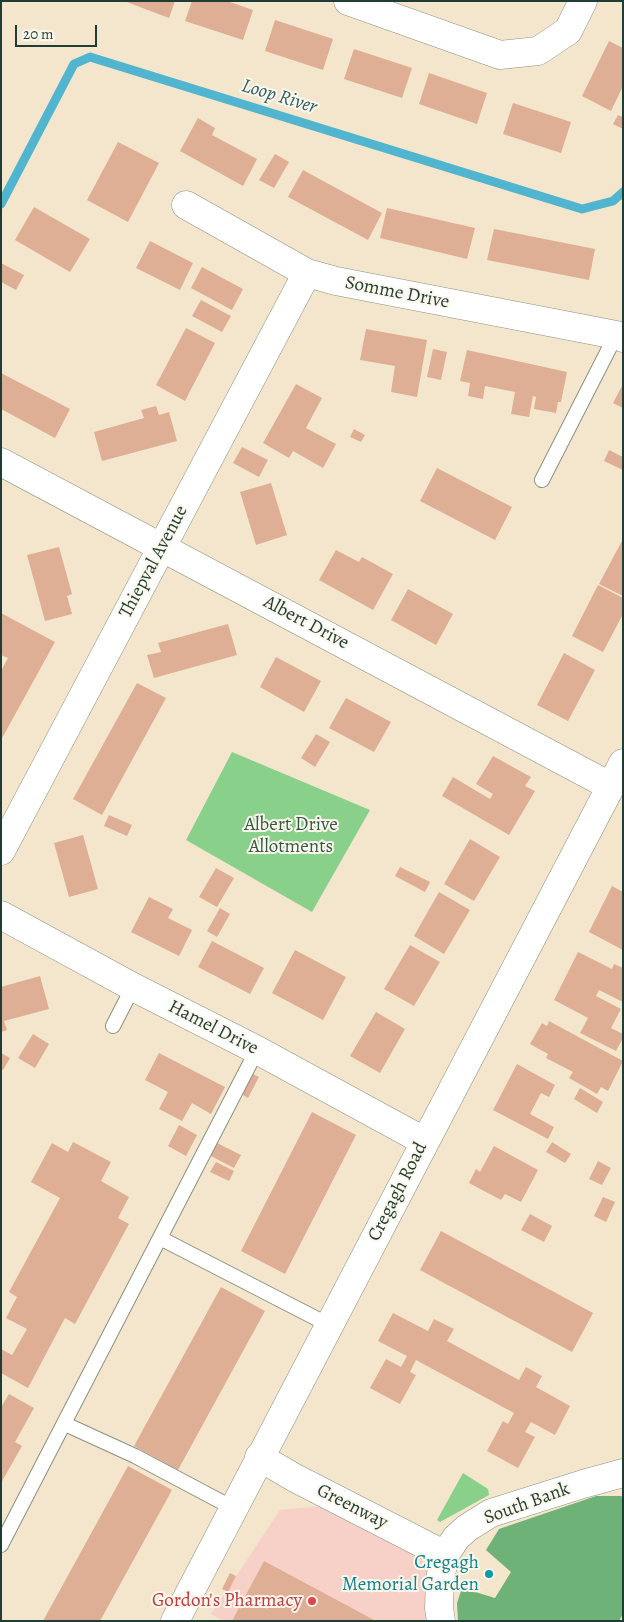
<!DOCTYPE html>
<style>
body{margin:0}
#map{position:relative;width:624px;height:1622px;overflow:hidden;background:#f4e6cc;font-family:Alegreya,serif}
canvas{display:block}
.frame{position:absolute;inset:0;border:2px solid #1f3d34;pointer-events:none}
.scale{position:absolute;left:15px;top:25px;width:82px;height:22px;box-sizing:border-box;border:2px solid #1f3d34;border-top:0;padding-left:6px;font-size:15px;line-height:18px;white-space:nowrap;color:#1f3d34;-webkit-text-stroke:4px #fbf7ec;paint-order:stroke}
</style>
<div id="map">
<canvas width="624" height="1622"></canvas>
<div class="frame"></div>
<div class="scale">20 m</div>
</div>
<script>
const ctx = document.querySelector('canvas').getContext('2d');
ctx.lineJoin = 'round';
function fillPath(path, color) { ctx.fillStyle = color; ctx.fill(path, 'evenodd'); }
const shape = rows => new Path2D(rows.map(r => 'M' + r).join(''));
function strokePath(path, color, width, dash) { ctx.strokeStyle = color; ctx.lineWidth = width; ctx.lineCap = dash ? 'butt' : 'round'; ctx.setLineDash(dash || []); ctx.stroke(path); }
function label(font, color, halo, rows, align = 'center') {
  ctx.font = font + ' Alegreya,serif'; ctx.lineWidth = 4; ctx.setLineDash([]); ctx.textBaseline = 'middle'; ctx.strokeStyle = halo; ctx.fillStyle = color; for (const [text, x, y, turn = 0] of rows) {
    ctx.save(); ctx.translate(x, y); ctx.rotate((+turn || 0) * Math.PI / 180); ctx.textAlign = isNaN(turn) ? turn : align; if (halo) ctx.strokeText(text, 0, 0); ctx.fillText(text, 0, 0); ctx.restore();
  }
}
fillPath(shape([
 [321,1506,424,1558,431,1576,429,1621,223,1621,211,1614,280,1510]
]), '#f7d1c8');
fillPath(shape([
 [232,752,370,810,312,912,186,840],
 [463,1473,488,1489,489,1495,440,1522,437,1520]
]), '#89d08b');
fillPath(shape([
 [596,1496,621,1496,623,1497,623,1614,619,1621,458,1621,457,1603,462,1588,495,1598,511,1572,486,1550,499,1529]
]), '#6eb277');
strokePath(shape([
 [1,204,74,64,90,57,582,209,613,201,623,192]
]), '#51b5cf', 9);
fillPath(shape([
 [124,1,175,1,169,18],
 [192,1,227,1,253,10,243,40,185,21],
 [275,20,333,39,323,70,265,51],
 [609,41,623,48,623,86,611,111,582,96],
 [354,49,412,68,402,98,344,79],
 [429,73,487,93,477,124,419,104],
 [513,103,571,122,561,153,503,134],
 [618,115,623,117,623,129,613,124],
 [198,118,215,128,212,135,257,159,243,186,180,151],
 [118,142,159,163,128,222,87,200],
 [275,154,289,162,274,188,259,180],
 [303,170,382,213,368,240,288,197],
 [34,207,90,239,70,272,15,240],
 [387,208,475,228,467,259,380,238],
 [494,229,595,249,589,280,487,260],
 [150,241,193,263,180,290,136,268],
 [1,263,24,275,16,290,1,282],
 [202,267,243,289,232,310,191,288],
 [201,300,231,316,222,332,192,316],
 [186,328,215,343,185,401,156,385],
 [366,329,427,340,417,397,391,392,395,366,360,360],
 [433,349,447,352,441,380,427,377],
 [467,350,567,372,561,402,558,402,556,413,534,409,536,397,533,396,529,417,511,414,515,392,485,386,483,399,468,396,470,383,460,381],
 [1,373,70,409,55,438,1,409],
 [296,384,322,398,306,428,336,444,323,468,293,451,289,458,263,443],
 [623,384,623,408,613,403],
 [156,406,159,415,169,412,177,441,102,461,94,432,144,418,141,410],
 [354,429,365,435,361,442,350,437],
 [242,447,268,460,259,477,233,463],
 [609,450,623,457,623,470,604,461],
 [437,468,512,507,495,540,420,501],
 [271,483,287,535,256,545,240,492],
 [623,539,623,596,599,584],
 [59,547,72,594,67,596,72,614,45,621,27,555],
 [336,550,359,562,362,557,393,574,373,610,319,580],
 [598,585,623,598,623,614,603,652,572,636],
 [408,589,453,614,436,645,391,620],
 [1,613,55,642,1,740,1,671,8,658,1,655],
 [228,624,237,655,154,678,147,655,161,652,158,643],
 [564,653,595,670,568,721,537,705],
 [276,657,321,681,304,712,260,687],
 [137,683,166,698,102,815,73,799],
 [346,698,391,722,374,752,329,728],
 [316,734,330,742,315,767,301,758],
 [493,756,531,777,525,786,535,791,509,835,442,796,453,777,490,799,493,794,476,784],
 [109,815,132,825,127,836,104,826],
 [83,835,98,889,69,897,54,843],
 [470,839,500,857,474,901,444,884],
 [400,867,430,882,425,892,395,876],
 [216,868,234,878,217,907,199,897],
 [612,886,623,892,623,950,589,932],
 [439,892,470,910,444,954,414,936],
 [149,897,173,909,168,918,192,930,179,956,131,932],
 [220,908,230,914,217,937,207,931],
 [212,941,264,968,250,994,198,967],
 [410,945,440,962,414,1006,384,989],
 [295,950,346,977,323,1020,272,993],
 [578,952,612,969,614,964,623,968,623,1002,599,990,596,996,621,1009,611,1028,623,1034,623,1038,616,1051,580,1033,588,1018,554,1000],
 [40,976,49,1009,4,1021,7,1030,1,1032,1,987],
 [376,1012,405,1029,380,1073,350,1056],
 [549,1021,623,1061,608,1091,601,1087,597,1094,569,1078,573,1072,546,1058,548,1054,530,1044,542,1023,547,1026],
 [33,1034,49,1044,35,1068,18,1058],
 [1,1053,10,1058,3,1070,1,1069],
 [159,1053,225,1087,211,1114,192,1103,182,1121,159,1109,168,1092,145,1080],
 [517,1064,555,1085,549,1097,541,1093,530,1114,554,1127,548,1139,493,1110],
 [247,1071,259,1077,248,1098,236,1091],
 [580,1088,603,1102,597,1113,574,1099],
 [312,1112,356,1135,285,1274,241,1251],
 [179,1125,197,1135,186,1156,168,1146],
 [73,1142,111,1162,101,1181,129,1197,118,1218,129,1224,75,1324,65,1318,28,1388,1,1373,1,1349,12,1355,27,1329,6,1318,17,1297,9,1292,60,1198,31,1182,52,1143,68,1152],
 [215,1142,241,1155,234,1168,209,1155],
 [552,1142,571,1154,565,1163,546,1152],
 [494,1146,538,1170,521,1202,505,1194,501,1200,469,1183,476,1169,480,1172],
 [598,1161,611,1168,602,1185,589,1179],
 [216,1162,234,1171,229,1181,210,1172],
 [603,1197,615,1202,606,1222,594,1216],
 [530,1214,552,1226,544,1242,521,1230],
 [441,1231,593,1313,572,1352,420,1270],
 [221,1287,265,1311,178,1470,134,1446],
 [393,1313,428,1331,434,1319,454,1329,447,1341,519,1380,526,1367,542,1376,536,1387,570,1406,555,1435,531,1422,525,1432,535,1437,518,1468,487,1451,503,1421,508,1424,514,1413,416,1360,410,1372,416,1375,400,1404,370,1388,386,1359,401,1367,407,1356,378,1341],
 [9,1394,34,1408,15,1442,22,1446,1,1483,1,1407],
 [128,1466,172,1490,100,1621,43,1621],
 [264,1561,376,1621,232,1621],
 [230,1573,236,1576,228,1592,222,1589]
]), '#deaf95');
const lane = shape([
 [542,480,616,335],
 [113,1026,133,987],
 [160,1238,329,1325],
 [65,1424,135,1456,233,1508],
 [1,1545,257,1050]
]);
const street = shape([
 [348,1,500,55,538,51,568,31,583,1],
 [186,205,307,273,336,281,616,335,623,338],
 [1,462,610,786],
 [1,851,307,273],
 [1,915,133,987,257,1050,424,1141],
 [259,1457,295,1478,445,1555],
 [441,1621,439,1608,440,1579,445,1555,456,1538,467,1528,491,1513,583,1484,623,1473]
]);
const secondary = shape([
 [175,1621,623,763]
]);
strokePath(lane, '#8a9280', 16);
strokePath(street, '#8a9280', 29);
strokePath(secondary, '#8a9280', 29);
strokePath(lane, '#fff', 14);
strokePath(street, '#fff', 28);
strokePath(secondary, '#fff', 28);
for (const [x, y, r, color] of [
 [489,1574,5,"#0f9aa8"],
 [312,1601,5,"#e0444e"]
]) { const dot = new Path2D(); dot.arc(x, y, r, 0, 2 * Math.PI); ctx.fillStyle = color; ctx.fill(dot); strokePath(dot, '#fbf7ec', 2); }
label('19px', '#1f3d34', '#fbf7ec', [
 ["Somme Drive",397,293,11],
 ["Thiepval Avenue",154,562,-62],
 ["Albert Drive",306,623,28],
 ["Hamel Drive",213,1028,27],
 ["Cregagh Road",398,1192,-63],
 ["South Bank",527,1504,-20],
 ["Greenway",352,1507,27]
]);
label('19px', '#345a45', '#fbf7ec', [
 ["Albert Drive",291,825],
 ["Allotments",291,847]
]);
label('19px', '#0d838f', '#fbf7ec', [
 ["Cregagh",479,1563],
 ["Memorial Garden",479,1585]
], 'right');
label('19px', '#be3a42', '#fbf7ec', [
 ["Gordon's Pharmacy",302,1601]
], 'right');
label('italic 20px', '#2e6162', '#fbf7ec', [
 ["Loop River",279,97,17]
]);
</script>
